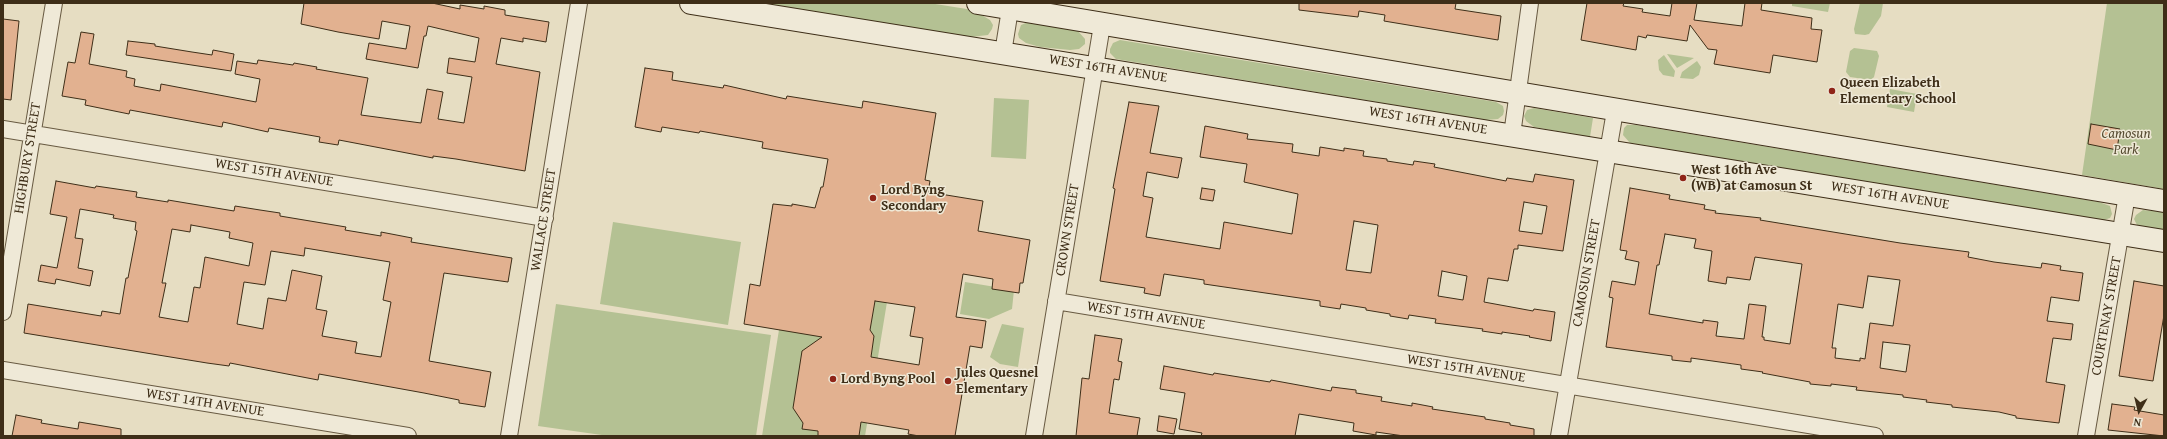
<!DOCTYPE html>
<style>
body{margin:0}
#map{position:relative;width:2167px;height:439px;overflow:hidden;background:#e6ddc2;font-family:"Gentium Book Plus",serif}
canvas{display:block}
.frame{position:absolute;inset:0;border:4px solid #3e2e18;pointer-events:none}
.north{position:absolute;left:2119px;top:391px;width:40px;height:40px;-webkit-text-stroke:3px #efe9d7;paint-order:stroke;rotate:188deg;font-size:11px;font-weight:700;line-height:16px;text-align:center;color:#3e2e18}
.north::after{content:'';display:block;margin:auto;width:14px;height:18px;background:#3e2e18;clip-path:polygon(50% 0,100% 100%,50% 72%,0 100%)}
</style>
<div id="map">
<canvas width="2167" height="439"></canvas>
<div class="frame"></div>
<div class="north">N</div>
</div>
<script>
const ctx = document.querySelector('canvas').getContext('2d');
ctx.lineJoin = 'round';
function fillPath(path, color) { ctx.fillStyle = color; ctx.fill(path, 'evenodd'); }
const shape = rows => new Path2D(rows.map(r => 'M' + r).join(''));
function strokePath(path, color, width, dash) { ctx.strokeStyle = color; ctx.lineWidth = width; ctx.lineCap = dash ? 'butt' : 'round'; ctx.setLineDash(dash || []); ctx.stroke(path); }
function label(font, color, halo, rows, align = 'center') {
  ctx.font = font + ' "Gentium Book Plus",serif'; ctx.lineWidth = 3; ctx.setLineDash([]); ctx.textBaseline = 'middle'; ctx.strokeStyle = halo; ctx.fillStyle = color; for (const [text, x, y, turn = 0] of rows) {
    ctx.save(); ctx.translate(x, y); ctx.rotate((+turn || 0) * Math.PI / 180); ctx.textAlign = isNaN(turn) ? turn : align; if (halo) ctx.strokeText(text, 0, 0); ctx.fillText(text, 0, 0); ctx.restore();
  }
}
fillPath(shape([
 [746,3,929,3,973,10,990,20,993,25,992,29,988,35,962,38],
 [1792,3,1830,3,1828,12,1792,6],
 [1860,3,1883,3,1881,16,1869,34,1865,35,1855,34,1854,29],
 [2107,3,2164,3,2164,189,2082,175],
 [1028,22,1077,30,1085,39,1085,44,1079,49,1070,50,1040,47,1026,43,1019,38,1018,34,1021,25],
 [1120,40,1496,102,1503,106,1504,111,1503,115,1498,119,1486,120,1116,59,1110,53,1110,49,1113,43],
 [1854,48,1877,51,1879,56,1874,77,1871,80,1850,77,1846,72,1850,51],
 [1667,54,1694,58,1677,68],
 [1664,55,1675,71,1674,77,1663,75,1659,70,1658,60],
 [1697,61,1701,67,1699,75,1693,79,1680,78,1682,72],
 [1890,89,1917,94,1914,112,1887,107],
 [994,98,1029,100,1026,159,991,157],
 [1534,108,1593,118,1590,137,1534,127,1526,121,1524,116,1527,110],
 [1627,125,1636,125,2099,202,2110,206,2112,214,2110,218,2104,220,1630,143,1623,135,1624,128],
 [2143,210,2164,212,2164,231,2137,225,2134,219,2136,215],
 [613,222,741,242,728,325,600,304],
 [965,282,1014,290,1012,309,989,319,960,314],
 [786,286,887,302,865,436,762,436],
 [556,304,771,335,756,436,609,436,538,426],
 [1002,324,1024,328,1018,367,1000,364,990,357]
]), '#b4c193');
const building = shape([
 [304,3,432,3,460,9,460,5,484,9,484,6,505,10,505,15,549,22,546,42,523,38,523,42,501,38,496,64,540,72,525,171,456,159,433,156,433,158,339,140,338,145,319,142,320,137,269,128,268,132,223,122,222,127,130,110,129,114,85,105,86,100,62,96,68,62,75,63,81,32,94,34,89,64,127,71,126,77,135,79,134,86,160,91,161,84,256,102,260,79,235,74,237,61,257,64,258,60,293,65,294,63,317,67,316,69,368,78,361,115,421,123,427,89,443,92,438,119,464,123,472,77,447,73,449,58,475,62,479,38,428,26,426,36,424,36,418,68,366,59,369,43,406,49,410,26,382,21,379,39,338,32,301,24,304,3],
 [1299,3,1456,3,1455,9,1501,16,1498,40,1384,21,1385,15,1359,11,1358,17,1299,10,1299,3],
 [1587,3,1624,3,1623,6,1643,9,1642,12,1670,16,1672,3,1697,3,1694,20,1742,26,1745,3,1762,3,1761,10,1812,18,1811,29,1822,30,1817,62,1773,55,1770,73,1714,64,1717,50,1708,49,1690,25,1687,41,1647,35,1646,38,1638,36,1636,50,1581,40,1587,3],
 [3,19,19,21,11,100,3,99,3,19],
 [128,41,155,44,155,46,192,52,212,55,213,50,234,54,231,71,126,55,128,41],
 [645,68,673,72,672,80,723,88,724,85,786,99,787,96,862,108,863,101,936,113,925,180,930,181,928,192,983,201,978,231,1030,240,1023,283,1020,283,1019,293,992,289,993,279,963,274,956,317,986,321,982,348,970,346,955,436,919,436,908,434,909,430,861,422,859,436,818,436,818,431,802,429,803,423,793,408,802,351,822,337,744,324,750,284,760,286,773,204,792,206,792,204,815,208,821,187,823,187,828,159,762,148,763,142,700,131,699,133,662,127,661,132,635,127,645,68],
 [875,301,915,307,910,336,923,338,919,365,871,357,874,336,870,330,875,301],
 [1129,102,1159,106,1150,153,1182,158,1178,178,1147,172,1143,196,1153,198,1146,237,1220,249,1224,222,1292,234,1298,194,1244,182,1247,164,1200,157,1205,126,1248,134,1247,139,1293,144,1292,152,1319,156,1320,147,1344,151,1344,148,1364,151,1363,156,1387,159,1387,161,1413,165,1414,161,1435,164,1434,167,1506,181,1507,178,1533,182,1535,174,1574,180,1563,251,1518,245,1518,249,1514,249,1508,281,1488,278,1484,302,1533,311,1534,309,1555,312,1551,341,1529,337,1530,336,1502,332,1502,334,1482,331,1483,329,1435,323,1436,319,1409,315,1408,319,1390,316,1390,314,1366,310,1366,308,1341,304,1340,309,1320,306,1320,301,1204,284,1204,280,1164,274,1160,296,1144,293,1145,288,1100,281,1115,189,1113,188,1129,102],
 [1524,202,1547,206,1542,234,1519,231,1524,202],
 [1354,221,1378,225,1371,273,1346,270,1354,221],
 [1442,271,1467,276,1463,300,1438,296,1442,271],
 [2091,124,2120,129,2117,150,2088,144,2091,124],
 [56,181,95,188,96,186,137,192,136,197,168,202,168,200,234,211,235,206,260,210,280,213,280,216,346,227,345,230,381,236,381,232,412,238,411,242,512,258,508,282,444,273,429,361,491,372,485,407,459,403,459,400,424,393,319,374,318,380,230,363,229,366,207,363,24,333,28,304,101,316,102,311,120,314,126,278,128,278,137,231,135,230,136,222,113,218,114,215,80,209,75,238,83,239,78,268,93,271,90,286,56,279,55,284,38,281,41,265,57,268,67,217,50,214,56,181],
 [191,225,230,232,229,238,253,243,249,266,205,257,200,288,194,287,188,322,159,317,166,283,162,283,172,229,190,232,191,225],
 [305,248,390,262,383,300,391,302,381,357,355,353,357,342,322,336,327,311,316,309,322,276,292,270,286,301,268,298,263,329,237,324,244,282,265,285,271,251,304,256,305,248],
 [1202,188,1215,190,1213,201,1200,199,1202,188],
 [1630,188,1670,195,1669,199,1705,205,1704,209,1716,211,1715,213,1761,218,1760,220,1900,243,1969,252,1968,257,1994,262,2041,268,2042,263,2061,266,2060,270,2083,273,2079,301,2051,297,2047,321,2073,324,2071,340,2053,338,2046,382,2065,385,2059,423,2016,418,2016,416,1999,412,1952,407,1952,405,1926,402,1927,400,1903,397,1903,395,1856,390,1857,387,1831,384,1831,386,1810,384,1810,382,1762,373,1763,372,1741,369,1741,365,1691,358,1691,362,1672,360,1672,356,1606,347,1613,298,1609,297,1612,281,1635,285,1639,262,1625,259,1627,251,1620,250,1630,188],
 [1665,234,1696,239,1694,248,1712,251,1708,281,1726,284,1727,277,1750,280,1755,257,1802,264,1790,344,1764,340,1764,337,1762,337,1766,306,1749,304,1744,339,1716,336,1718,322,1703,320,1703,323,1649,314,1657,265,1659,265,1665,234],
 [1868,276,1900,280,1893,326,1870,323,1865,359,1860,358,1860,361,1835,358,1836,348,1832,348,1838,304,1863,308,1868,276],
 [1883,342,1910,345,1906,372,1880,368,1883,342],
 [2134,281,2164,286,2164,315,2153,381,2119,376,2134,281],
 [1095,335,1122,339,1118,361,1122,362,1119,380,1114,379,1109,413,1140,418,1137,436,1076,436,1082,378,1089,379,1095,335],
 [1164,366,1213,375,1214,373,1270,382,1271,380,1331,391,1332,387,1356,390,1356,393,1382,397,1381,401,1412,406,1412,403,1433,407,1432,409,1485,417,1485,419,1510,423,1510,425,1534,429,1534,436,1404,436,1376,432,1376,435,1353,431,1354,423,1299,414,1295,436,1201,436,1202,433,1179,429,1185,393,1160,389,1164,366],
 [2112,404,2135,407,2134,410,2164,415,2164,436,2108,430,2112,404],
 [16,415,42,420,41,423,78,429,79,422,121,429,121,436,12,436,16,415],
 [1159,416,1177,419,1174,434,1157,431,1159,416]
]);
fillPath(building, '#e2b190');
strokePath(building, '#3e2e18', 1);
const street = shape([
 [1003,53,1011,3],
 [3,129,545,218],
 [1512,135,1530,3],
 [1056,301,1875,436],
 [3,312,54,3],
 [3,370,408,436],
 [509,436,579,3],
 [1034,436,1102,25],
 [1559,436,1615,111],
 [2086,436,2127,195]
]);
const secondary = shape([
 [691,3,2164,241],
 [978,3,2164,201]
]);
strokePath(street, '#685a42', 18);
strokePath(secondary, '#3e2e18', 24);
strokePath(street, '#efe9d7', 16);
strokePath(secondary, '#efe9d7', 22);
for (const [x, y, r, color] of [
 [1832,91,4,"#8f2418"],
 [1683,178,4,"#8f2418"],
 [873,198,4,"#8f2418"],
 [833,379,4,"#8f2418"],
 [948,381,4,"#8f2418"]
]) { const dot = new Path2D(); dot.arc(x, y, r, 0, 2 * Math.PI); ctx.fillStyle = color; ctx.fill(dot); strokePath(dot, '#efe9d7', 1.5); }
label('14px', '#3e2e18', '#efe9d7', [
 ["WEST 16TH AVENUE",1108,69,9],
 ["WEST 16TH AVENUE",1428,121,9],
 ["HIGHBURY STREET",28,158,-81],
 ["WEST 15TH AVENUE",274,173,9],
 ["WEST 16TH AVENUE",1890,196,9],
 ["WALLACE STREET",544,220,-81],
 ["CROWN STREET",1068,230,-81],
 ["CAMOSUN STREET",1587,273,-80],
 ["WEST 15TH AVENUE",1146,316,9],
 ["COURTENAY STREET",2107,316,-80],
 ["WEST 15TH AVENUE",1466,369,9],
 ["WEST 14TH AVENUE",205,403,9]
]);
label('bold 14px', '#3e2e18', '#efe9d7', [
 ["Queen Elizabeth",1840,83],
 ["Elementary School",1840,99],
 ["West 16th Ave",1691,170],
 ["(WB) at Camosun St",1691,186],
 ["Lord Byng",881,190],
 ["Secondary",881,206],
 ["Jules Quesnel",956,373],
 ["Elementary",956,389],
 ["Lord Byng Pool",841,379]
], 'left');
label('italic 14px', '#564b31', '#efe9d7', [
 ["Camosun",2126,134],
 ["Park",2126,150]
]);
</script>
